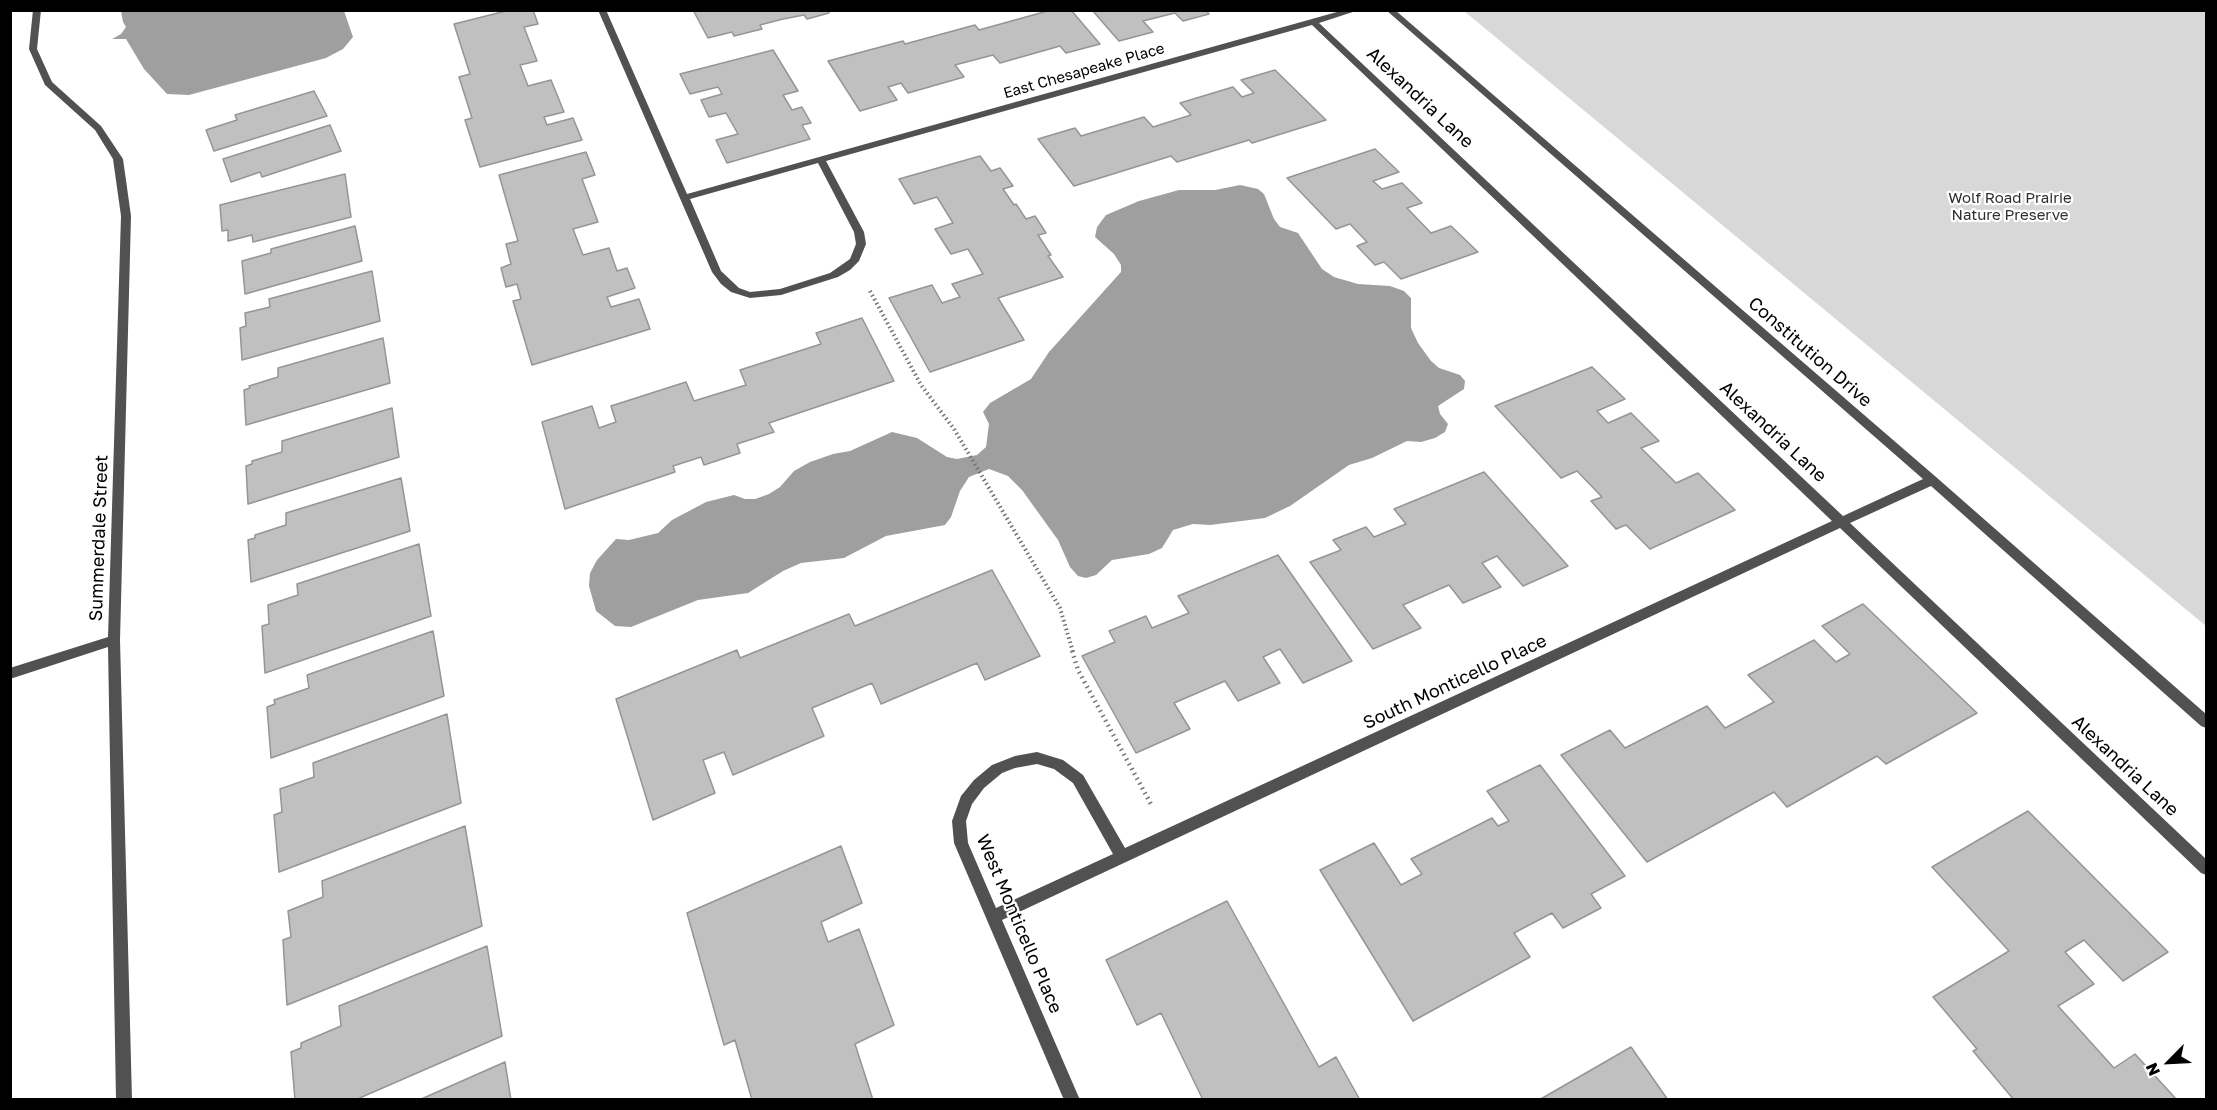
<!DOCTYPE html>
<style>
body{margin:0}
#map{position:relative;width:2217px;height:1110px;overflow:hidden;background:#fff;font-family:"Golos Text",sans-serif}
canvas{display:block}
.frame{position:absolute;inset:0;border:12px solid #000;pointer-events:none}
.north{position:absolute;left:2139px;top:1032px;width:60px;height:60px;-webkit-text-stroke:4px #fff;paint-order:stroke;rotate:246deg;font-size:16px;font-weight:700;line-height:24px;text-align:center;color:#000}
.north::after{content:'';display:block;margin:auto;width:21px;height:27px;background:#000;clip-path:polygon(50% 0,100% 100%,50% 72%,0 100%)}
</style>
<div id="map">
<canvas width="2217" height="1110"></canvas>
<div class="frame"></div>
<div class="north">N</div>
</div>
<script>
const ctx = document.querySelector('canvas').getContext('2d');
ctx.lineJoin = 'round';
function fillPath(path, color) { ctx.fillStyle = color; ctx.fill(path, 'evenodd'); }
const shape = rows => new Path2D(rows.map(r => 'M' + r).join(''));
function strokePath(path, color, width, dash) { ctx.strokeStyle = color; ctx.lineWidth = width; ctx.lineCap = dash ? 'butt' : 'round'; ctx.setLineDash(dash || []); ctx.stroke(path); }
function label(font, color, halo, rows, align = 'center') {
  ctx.font = font + ' "Golos Text",sans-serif'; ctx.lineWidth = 4.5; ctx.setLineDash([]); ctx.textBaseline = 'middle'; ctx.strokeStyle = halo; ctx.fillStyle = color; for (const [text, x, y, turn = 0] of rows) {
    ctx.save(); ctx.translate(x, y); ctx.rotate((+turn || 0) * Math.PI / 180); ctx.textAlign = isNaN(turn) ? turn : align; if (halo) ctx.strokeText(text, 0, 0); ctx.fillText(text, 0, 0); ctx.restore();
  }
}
fillPath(shape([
 [1464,11,2206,11,2206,626]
]), '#d8d8d8');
fillPath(shape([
 [121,11,344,11,353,37,343,49,326,58,189,95,167,94,144,69,126,39,112,39,121,34,126,27,123,22],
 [1240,185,1258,189,1264,194,1274,219,1280,227,1298,233,1322,269,1334,277,1358,284,1390,286,1404,291,1411,298,1411,328,1418,343,1431,361,1439,368,1460,375,1465,381,1464,389,1438,406,1440,414,1448,424,1445,432,1435,438,1421,442,1407,441,1372,458,1349,465,1290,506,1265,518,1210,525,1193,524,1173,530,1162,548,1149,554,1112,560,1096,575,1086,578,1078,576,1070,567,1058,540,1022,490,1008,476,989,469,969,477,960,491,951,517,945,525,886,536,844,558,801,563,783,571,748,593,698,600,631,627,615,626,596,611,589,586,590,573,597,560,616,539,629,540,658,533,672,520,706,502,734,495,745,499,755,499,769,494,780,487,794,471,810,462,833,454,850,451,892,432,917,438,947,457,957,459,977,455,986,447,989,424,983,412,990,403,1031,379,1049,352,1121,272,1121,265,1114,254,1095,237,1097,227,1106,215,1139,201,1179,190,1215,190]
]), '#9f9f9f');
const building = shape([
 [510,10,533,10,538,24,524,27,537,61,520,65,528,86,551,80,564,112,544,117,547,125,573,118,582,140,480,167,465,120,472,118,459,77,470,74,454,24,510,10],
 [693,10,827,10,829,13,807,19,804,15,783,19,760,25,762,29,734,36,732,32,708,38,693,10],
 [1051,10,1071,10,1100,44,1066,53,1060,46,1000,63,993,55,955,65,964,77,908,93,901,83,888,87,897,100,860,111,828,61,903,41,905,44,975,25,979,30,1051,10],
 [1092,10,1206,10,1209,14,1183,21,1175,13,1143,21,1153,32,1119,41,1092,10],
 [773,50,798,91,783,95,792,110,802,107,811,123,802,125,810,139,727,163,716,140,738,134,726,113,709,117,701,100,722,94,718,87,690,94,680,74,773,50],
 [1275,70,1326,120,1252,143,1249,140,1177,162,1171,156,1074,186,1038,139,1075,128,1081,136,1144,117,1153,127,1191,115,1180,103,1233,87,1242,97,1254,93,1241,80,1275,70],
 [314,91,327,116,214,151,206,130,237,120,235,115,314,91],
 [330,125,341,151,262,177,260,172,231,182,223,159,330,125],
 [1375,149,1399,172,1373,181,1382,189,1402,183,1422,203,1407,208,1431,233,1451,226,1478,252,1401,279,1384,262,1375,265,1357,246,1367,242,1350,224,1336,229,1287,178,1375,149],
 [586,152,595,175,582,179,598,222,573,229,583,255,609,248,617,271,627,268,635,288,607,297,611,307,639,299,650,329,532,365,513,301,521,299,517,284,506,287,501,268,511,264,506,244,518,241,499,175,586,152],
 [980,156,991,171,1000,168,1013,186,1003,189,1014,205,1016,204,1026,219,1035,216,1046,233,1038,235,1051,255,1048,256,1063,277,998,298,1024,340,930,372,889,298,932,285,942,303,960,297,952,284,983,274,968,249,951,254,935,229,953,223,937,197,914,204,899,179,980,156],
 [345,174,351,217,253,242,252,235,228,241,228,230,222,231,220,205,345,174],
 [355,226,362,261,245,294,242,261,271,253,271,249,355,226],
 [372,271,380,321,242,360,240,328,246,326,245,313,270,307,269,299,372,271],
 [862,318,894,381,769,423,774,432,737,444,740,453,704,465,701,457,673,466,675,472,565,509,542,422,592,406,599,428,616,422,611,406,686,382,694,401,746,385,740,370,821,344,816,333,862,318],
 [383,338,390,383,246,425,244,390,250,388,249,386,278,377,278,368,383,338],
 [1592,367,1625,399,1597,411,1608,423,1631,413,1659,441,1641,448,1676,483,1698,473,1735,510,1650,549,1626,525,1616,529,1591,501,1602,497,1577,471,1561,478,1495,406,1592,367],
 [392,408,399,457,248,504,246,466,252,464,252,461,282,452,282,441,392,408],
 [1484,472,1568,566,1523,586,1497,556,1482,563,1501,587,1463,603,1449,585,1403,605,1421,628,1373,649,1310,562,1341,550,1333,540,1366,527,1374,537,1406,524,1394,509,1484,472],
 [401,478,410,531,251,582,248,540,255,538,255,535,286,525,286,513,401,478],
 [419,544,431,616,265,673,262,626,269,624,268,605,298,595,297,584,419,544],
 [1278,555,1352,661,1303,683,1280,649,1263,657,1280,683,1238,701,1225,681,1174,703,1190,729,1136,753,1082,656,1115,642,1109,631,1146,616,1152,628,1189,613,1178,596,1278,555],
 [992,570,1040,656,985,680,977,663,881,704,872,683,812,708,824,736,733,775,724,752,703,760,715,793,653,820,616,699,737,650,740,658,849,614,855,626,992,570],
 [1863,604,1977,713,1886,764,1877,756,1787,807,1774,792,1647,862,1561,755,1610,730,1625,748,1707,706,1725,728,1774,702,1748,675,1814,640,1836,662,1850,654,1822,626,1863,604],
 [433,631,444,696,271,758,267,707,275,704,274,700,309,688,307,675,433,631],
 [447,714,461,803,279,872,274,815,282,812,280,789,314,777,313,763,447,714],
 [1540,765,1625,876,1591,894,1601,908,1563,928,1552,913,1514,933,1530,957,1413,1021,1320,870,1374,843,1401,885,1422,874,1411,859,1492,818,1498,826,1509,821,1487,791,1540,765],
 [2028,811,2168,952,2123,981,2084,940,2065,952,2094,984,2058,1006,2114,1068,2135,1054,2177,1100,2014,1100,1973,1051,1977,1049,1933,997,2009,951,1932,867,2028,811],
 [465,826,482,926,287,1005,283,940,291,937,288,911,323,897,322,881,465,826],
 [841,846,862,903,821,922,828,942,859,929,894,1025,855,1044,873,1100,752,1100,735,1040,724,1045,687,913,841,846],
 [1227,901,1319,1067,1336,1057,1360,1100,1203,1100,1161,1013,1137,1025,1106,960,1227,901],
 [487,946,502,1036,355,1100,295,1100,291,1052,301,1048,301,1043,341,1026,339,1006,487,946],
 [1631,1047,1668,1100,1539,1100,1631,1047],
 [505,1062,511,1100,419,1100,505,1062]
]);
fillPath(building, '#c0c0c0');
strokePath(building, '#959595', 1.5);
strokePath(shape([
 [870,291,921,385,954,429,1060,608,1073,652]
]), '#737373', 4, [1.5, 3]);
strokePath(shape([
 [1072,651,1078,670,1152,806]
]), '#737373', 4.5, [1.5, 4]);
fillPath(shape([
 [33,10,41,10,37,49,52,82,101,126,123,159,131,216,120,640,132,1100,116,1100,108,647,10,679,10,668,108,637,121,216,113,159,95,130,45,85,29,49,33,10],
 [598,10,606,10,687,194,1344,10,1359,10,1319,23,1843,516,1923,479,1386,10,1395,10,1936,477,2206,714,2206,728,2201,726,1931,486,1850,523,2206,859,2206,875,2201,873,1840,528,1002,920,1080,1100,1064,1100,954,843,952,821,961,796,974,780,992,765,1015,756,1037,752,1063,760,1083,775,1125,848,1832,521,1312,25,826,161,864,232,866,244,859,261,850,270,838,277,781,295,750,298,731,292,721,284,712,272,598,10],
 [818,163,854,232,856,244,850,259,830,273,780,289,750,292,739,288,721,271,690,199,818,163],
 [1037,764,1054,769,1073,783,1113,854,996,908,968,843,966,821,972,804,984,788,1002,773,1015,768,1037,764]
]), '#515151');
label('15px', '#000', '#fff', [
 ["East Chesapeake Place",1084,71,-16]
]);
label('15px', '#2f2f2f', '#fff', [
 ["Wolf Road Prairie",2010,198],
 ["Nature Preserve",2010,215]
]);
label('18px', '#000', '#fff', [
 ["Alexandria Lane",1420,98,43],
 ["Constitution Drive",1810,352,41],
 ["Alexandria Lane",1773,432,43],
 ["Summerdale Street",99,538,-88],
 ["South Monticello Place",1455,682,-25],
 ["Alexandria Lane",2125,766,43],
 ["West Monticello Place",1019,924,67]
]);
</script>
